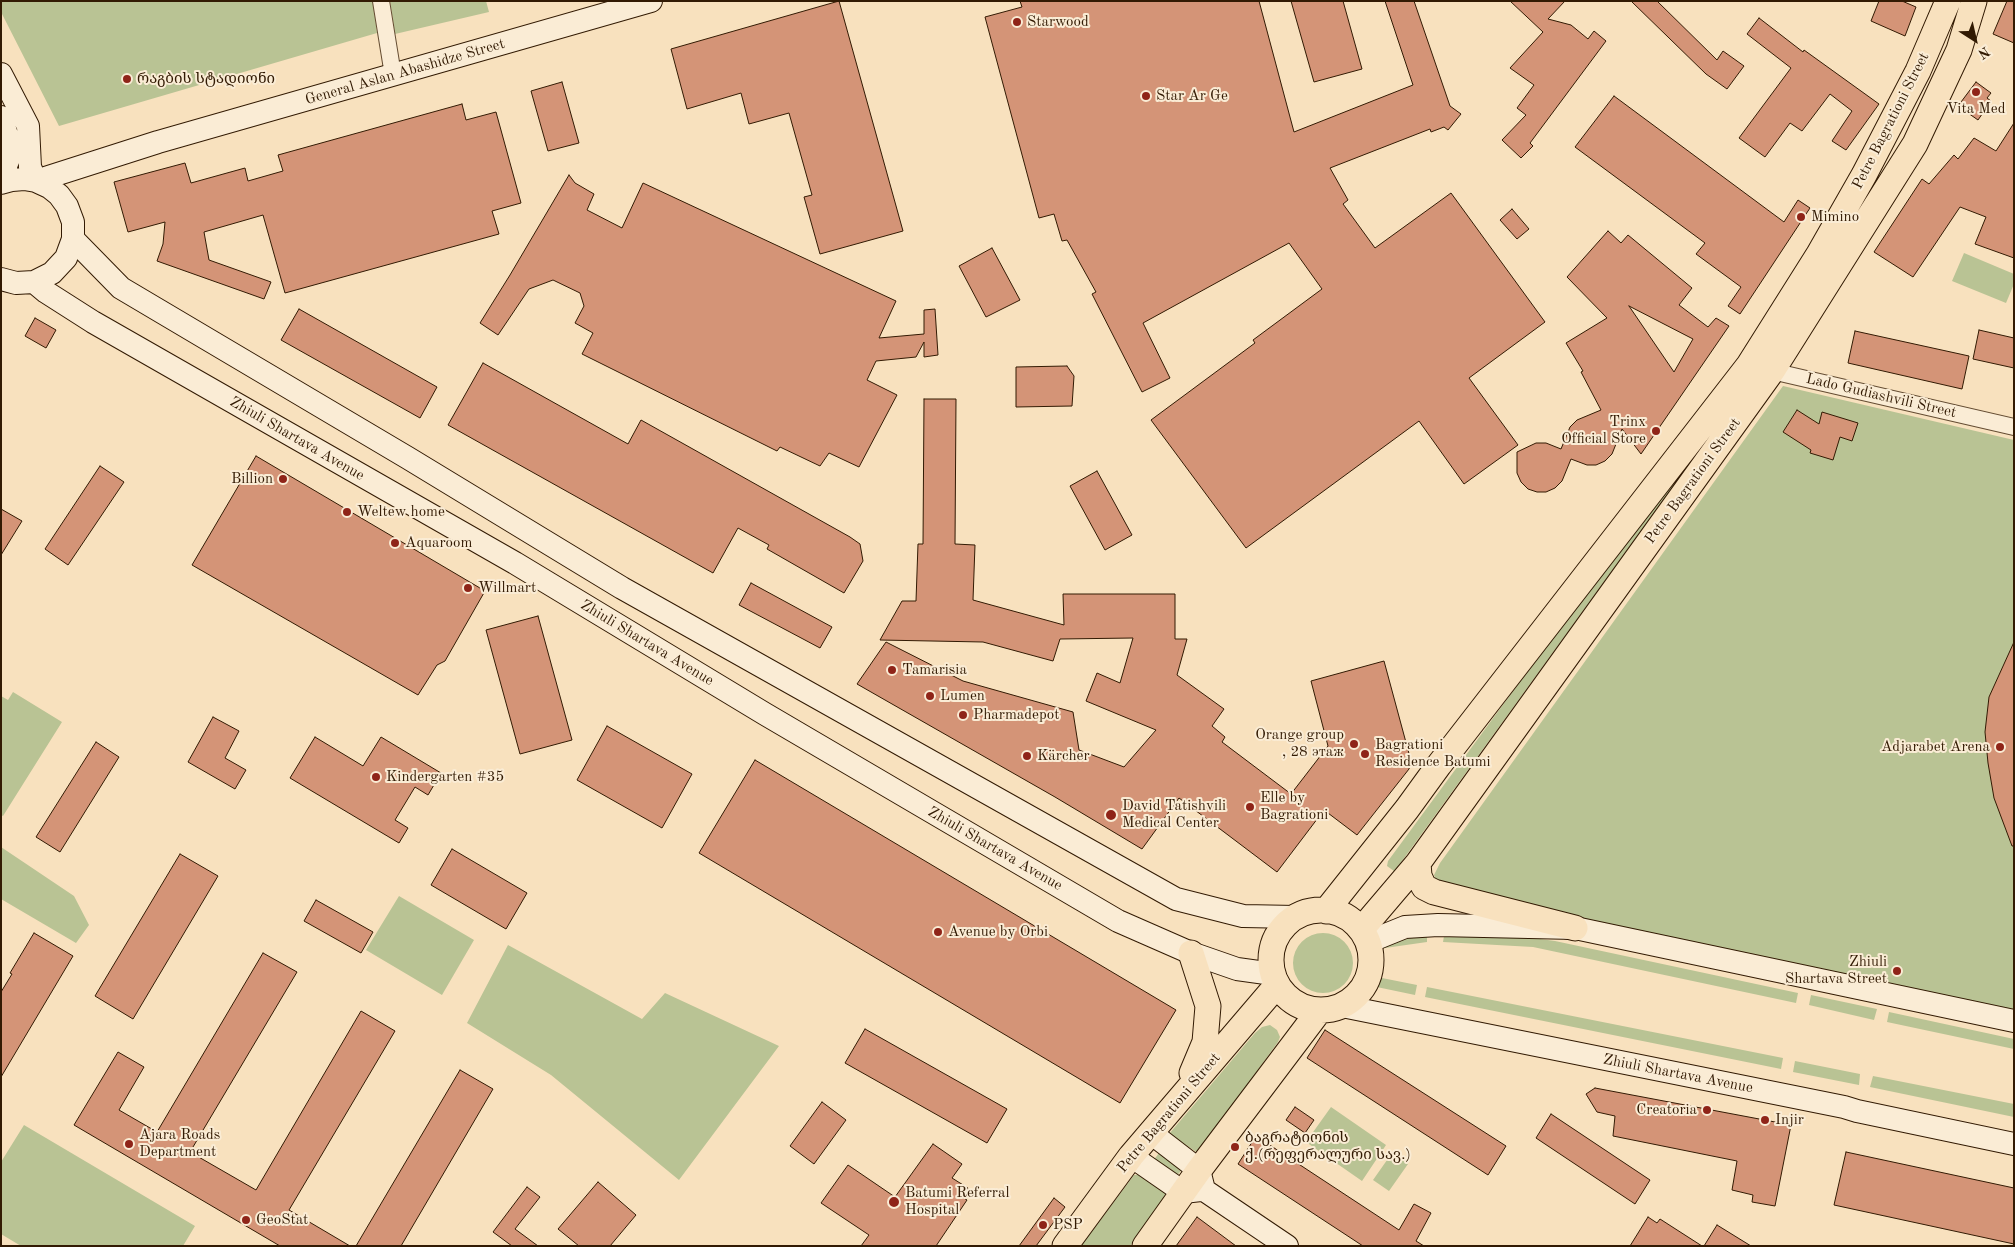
<!DOCTYPE html>
<meta charset="utf-8">
<style>
body{margin:0}
#map{position:relative;width:2015px;height:1247px;overflow:hidden;background:#f8e1be;font-family:"Old Standard TT",serif}
canvas{display:block}
.frame{position:absolute;inset:0;border:2px solid #321a03;pointer-events:none}
.north{position:absolute;left:1950px;top:15px;width:50px;height:50px;-webkit-text-stroke:4px #faecd5;paint-order:stroke;rotate:145deg;font-size:14px;font-weight:700;line-height:20px;text-align:center;color:#321a03}
.north::after{content:'';display:block;margin:auto;width:18px;height:22px;background:#321a03;clip-path:polygon(50% 0,100% 100%,50% 72%,0 100%)}
</style>
<div id="map">
<canvas width="2015" height="1247"></canvas>
<div class="frame"></div>
<div class="north">N</div>
</div>
<script>
const ctx = document.querySelector('canvas').getContext('2d');
ctx.lineJoin = 'round';
function fillPath(path, color) { ctx.fillStyle = color; ctx.fill(path, 'evenodd'); }
const shape = rows => new Path2D(rows.map(r => 'M' + r).join(''));
function strokePath(path, color, width, dash) { ctx.strokeStyle = color; ctx.lineWidth = width; ctx.lineCap = dash ? 'butt' : 'round'; ctx.setLineDash(dash || []); ctx.stroke(path); }
function label(font, color, halo, rows, align = 'center') {
  ctx.font = font + ' "Old Standard TT","Noto Serif Georgian",serif'; ctx.lineWidth = 4; ctx.setLineDash([]); ctx.textBaseline = 'middle'; ctx.strokeStyle = halo; ctx.fillStyle = color; for (const [text, x, y, turn = 0] of rows) {
    ctx.save(); ctx.translate(x, y); ctx.rotate((+turn || 0) * Math.PI / 180); ctx.textAlign = isNaN(turn) ? turn : align; if (halo) ctx.strokeText(text, 0, 0); ctx.fillText(text, 0, 0); ctx.restore();
  }
}
fillPath(shape([
 [1,1,373,1,377,33,59,126,1,12],
 [390,1,486,1,489,12,395,34],
 [1964,253,2014,274,2014,284,2006,303,1952,281],
 [1783,386,2014,440,2014,1010,1448,891,1438,886,1434,875,1440,863],
 [1736,388,1742,391,1397,868,1394,871,1387,866,1388,861],
 [13,692,62,722,3,816,1,815,1,696,8,700],
 [1,847,74,896,89,925,76,943,1,899],
 [399,896,474,940,442,995,366,950],
 '1293 963a30 30 0 1 1 60 0a30 30 0 1 1-60 0Z',
 [1427,935,1427,942,1378,949,1377,944],
 [1444,936,1526,937,1555,941,1798,993,1796,1003,1533,947,1443,942],
 [508,945,642,1019,665,993,779,1046,679,1180,551,1075,467,1023],
 [1377,977,1417,985,1415,995,1372,986],
 [1427,987,1783,1058,1781,1069,1425,997],
 [1811,995,1877,1009,1874,1020,1809,1005],
 [1889,1012,2014,1039,2014,1049,1887,1022],
 [1270,1025,1277,1030,1280,1037,1278,1042,1198,1153,1169,1134,1255,1033,1262,1027],
 [1795,1061,1860,1074,1859,1085,1793,1072],
 [1873,1076,2014,1104,2014,1117,1870,1087],
 [1331,1107,1386,1145,1362,1181,1306,1142],
 [24,1125,195,1226,183,1246,21,1246,1,1234,1,1162],
 [1159,1153,1182,1169,1177,1176,1153,1161],
 [1392,1153,1408,1164,1389,1191,1373,1180],
 [1134,1175,1139,1175,1164,1190,1166,1196,1130,1246,1081,1246]
]), '#b9c394');
const building = shape([
 [839,1,903,231,820,254,804,197,812,195,789,113,749,124,741,93,687,109,671,49,839,1],
 [1020,1,1259,1,1294,132,1413,85,1385,1,1414,1,1450,106,1461,114,1448,130,1444,127,1431,132,1430,129,1330,168,1348,200,1343,204,1375,248,1451,193,1545,322,1469,378,1518,445,1464,484,1419,421,1246,548,1151,420,1255,343,1253,340,1322,289,1289,243,1143,323,1170,378,1142,392,1092,294,1096,292,1067,240,1062,241,1054,214,1039,218,985,17,1022,7,1020,1],
 [1291,1,1343,1,1362,69,1314,82,1291,1],
 [1510,1,1565,1,1548,19,1571,25,1588,39,1594,31,1606,41,1530,143,1533,146,1521,158,1502,140,1526,115,1517,108,1534,85,1510,68,1543,32,1510,1],
 [1631,1,1657,1,1717,60,1723,51,1744,66,1727,89,1706,74,1631,1],
 [1879,1,1902,1,1916,7,1905,36,1871,21,1879,1],
 [2007,1,2014,1,2014,43,1993,34,2007,1],
 [1759,18,1803,52,1804,50,1879,104,1846,150,1832,141,1852,111,1830,94,1802,131,1790,123,1765,157,1739,138,1791,68,1747,34,1759,18],
 [562,82,579,143,548,151,531,91,562,82],
 [1976,82,1991,93,1987,98,1991,101,1978,120,1958,106,1976,82],
 [1614,96,1784,222,1798,200,1810,208,1740,314,1728,306,1741,287,1696,254,1705,243,1575,147,1614,96],
 [462,104,466,120,496,112,521,203,492,211,499,234,285,293,263,215,204,232,209,260,271,282,264,299,157,261,163,244,165,222,128,232,114,182,185,163,191,183,245,168,248,181,283,171,278,155,462,104],
 [2014,123,2014,258,1975,244,1986,217,1960,207,1913,277,1874,252,1922,179,1929,184,1954,155,1958,159,1974,138,1996,151,2014,123],
 [569,175,575,183,594,194,587,210,622,228,643,183,896,301,879,338,924,334,924,310,935,309,938,355,924,357,924,342,916,357,876,361,867,380,897,395,859,467,829,453,820,466,780,447,777,451,582,354,593,333,575,323,584,306,580,293,553,280,529,289,498,335,480,323,510,275,569,175],
 [1512,209,1529,229,1517,239,1500,220,1512,209],
 [1608,231,1621,243,1628,235,1692,288,1679,305,1708,327,1716,318,1729,326,1641,454,1622,429,1612,454,1605,461,1596,465,1587,465,1571,459,1562,481,1555,488,1546,492,1537,492,1528,489,1521,482,1517,473,1517,452,1536,443,1546,443,1561,449,1570,427,1577,420,1601,410,1581,372,1583,371,1566,343,1607,318,1567,277,1608,231],
 [1629,306,1693,339,1674,372,1629,306],
 [992,248,1020,300,986,317,959,266,992,248],
 [299,309,437,387,420,418,281,340,299,309],
 [35,318,56,330,46,348,25,336,35,318],
 [1979,330,2014,338,2014,368,1973,359,1979,330],
 [1855,331,1969,356,1962,389,1848,363,1855,331],
 [483,363,628,444,641,420,850,537,860,544,863,561,844,593,767,549,769,545,738,528,713,573,448,425,483,363],
 [1067,366,1074,376,1072,406,1016,407,1016,367,1067,366],
 [924,399,956,399,955,544,975,545,973,600,1064,625,1063,594,1175,594,1175,639,1187,639,1177,675,1224,709,1212,726,1225,737,1222,742,1291,794,1328,746,1311,681,1384,661,1411,761,1409,769,1357,835,1324,810,1277,872,1179,798,1142,849,1055,797,857,684,886,642,963,681,1073,712,1079,750,1124,767,1156,730,1086,701,1097,673,1120,683,1133,638,1060,639,1053,661,983,642,880,640,902,601,916,601,918,544,923,544,924,399],
 [1797,410,1819,424,1822,412,1858,423,1852,441,1840,437,1833,460,1810,453,1811,450,1783,432,1797,410],
 [256,456,485,591,445,661,437,665,418,695,192,565,256,456],
 [100,466,124,482,68,565,45,549,100,466],
 [1097,471,1132,535,1105,550,1070,486,1097,471],
 [1,509,22,521,1,555,1,509],
 [751,583,832,627,820,648,739,605,751,583],
 [538,616,572,740,520,754,486,630,538,616],
 [2014,642,2014,846,2012,846,1994,798,1988,763,1985,732,1989,697,2014,642],
 [213,717,239,731,225,758,246,770,235,789,188,762,213,717],
 [607,726,692,774,662,828,577,780,607,726],
 [315,737,363,766,381,737,441,773,428,795,415,787,395,820,408,828,399,843,290,778,315,737],
 [96,742,119,757,60,852,36,837,96,742],
 [755,760,1176,1010,1120,1103,699,853,755,760],
 [452,849,527,893,506,929,431,885,452,849],
 [180,854,218,876,133,1019,95,996,180,854],
 [316,900,373,932,361,953,304,921,316,900],
 [34,933,73,956,1,1077,1,992,12,974,10,973,34,933],
 [263,953,297,972,190,1152,256,1190,361,1011,395,1031,289,1210,350,1246,280,1246,74,1125,118,1052,144,1067,119,1110,157,1132,263,953],
 [865,1029,1007,1109,987,1143,845,1063,865,1029],
 [1325,1030,1506,1146,1488,1175,1307,1058,1325,1030],
 [460,1070,493,1089,401,1246,356,1246,460,1070],
 [1595,1088,1791,1125,1775,1206,1752,1202,1753,1195,1732,1190,1737,1161,1613,1136,1615,1116,1597,1112,1586,1094,1595,1088],
 [822,1102,846,1120,814,1164,790,1146,822,1102],
 [1295,1107,1314,1120,1305,1133,1286,1120,1295,1107],
 [1551,1114,1650,1180,1635,1204,1536,1138,1551,1114],
 [1256,1136,1399,1230,1414,1204,1431,1213,1416,1241,1424,1246,1363,1246,1238,1164,1256,1136],
 [933,1144,962,1164,952,1178,968,1188,962,1197,967,1200,936,1246,861,1246,869,1235,821,1203,848,1165,895,1197,933,1144],
 [1846,1152,2014,1188,2014,1244,1834,1205,1846,1152],
 [598,1182,636,1215,610,1246,579,1246,558,1229,598,1182],
 [527,1187,540,1197,515,1229,538,1246,512,1246,493,1232,527,1187],
 [1054,1198,1065,1207,1036,1246,1019,1246,1054,1198],
 [1197,1217,1236,1246,1176,1246,1197,1217],
 [1648,1217,1657,1223,1660,1219,1702,1246,1630,1246,1648,1217],
 [1717,1225,1751,1246,1704,1246,1717,1225]
]);
fillPath(building, '#d49477');
strokePath(building, '#321a03', 1);
const street = shape([
 [381,1,393,75],
 [1763,369,2014,427]
]);
const secondary = shape([
 [1,74,28,126,30,167,36,181],
 [1,117,12,150,1,179],
 [36,181,158,142,651,1],
 [1,183,12,180,24,179,36,181,49,187,59,195,67,206,73,222,73,239,66,258,52,273,34,282,16,283,1,279],
 [73,239,121,288,408,458,622,588,1176,899,1243,916,1296,917],
 [34,282,46,292,93,322,515,563,765,714,1118,921,1191,953,1237,969,1273,974],
 [1368,942,1405,927,1438,925,1575,928,2014,1021],
 [1342,1006,1844,1107,1857,1111,2014,1144],
 [1151,1133,1199,1170,1204,1190,1287,1246],
 [1131,1156,1183,1192,1201,1190]
]);
const primary = shape([
 [1418,863,1419,876,1424,887,1434,892,1575,928],
 '1271 960a50 50 0 1 1 100 0a50 50 0 1 1-100 0Z',
 [1326,911,1407,809,1439,765,1749,365,1819,254,1864,175,1918,71,1948,1],
 [1361,930,1418,863,1772,371,1915,144,1959,50,1974,1],
 [1191,953,1208,1006,1205,1042,1192,1073],
 [1065,1246,1131,1156,1277,985],
 [1145,1246,1199,1170,1319,1011]
]);
strokePath(street, '#644c32', 18);
strokePath(secondary, '#321a03', 24);
strokePath(primary, '#321a03', 27);
strokePath(street, '#faecd5', 16);
strokePath(secondary, '#faecd5', 22);
strokePath(primary, '#f8e1be', 25);
for (const [x, y, r, color] of [
 [1017,22,5,"#8f2418"],
 [127,79,5,"#8f2418"],
 [1976,92,5,"#8f2418"],
 [1146,96,5,"#8f2418"],
 [1801,217,5,"#8f2418"],
 [1656,431,5,"#8f2418"],
 [283,479,5,"#8f2418"],
 [347,512,5,"#8f2418"],
 [395,543,5,"#8f2418"],
 [468,588,5,"#8f2418"],
 [892,670,5,"#8f2418"],
 [930,696,5,"#8f2418"],
 [963,715,5,"#8f2418"],
 [1354,744,5,"#8f2418"],
 [2000,747,5,"#8f2418"],
 [1365,754,5,"#8f2418"],
 [1027,756,5,"#8f2418"],
 [376,777,5,"#8f2418"],
 [1250,807,5,"#8f2418"],
 [1111,815,6,"#8f2418"],
 [938,932,5,"#8f2418"],
 [1897,971,5,"#8f2418"],
 [1707,1110,5,"#8f2418"],
 [1765,1120,5,"#8f2418"],
 [129,1144,5,"#8f2418"],
 [1235,1147,5,"#8f2418"],
 [894,1202,6,"#8f2418"],
 [246,1220,5,"#8f2418"],
 [1043,1225,5,"#8f2418"]
]) { const dot = new Path2D(); dot.arc(x, y, r, 0, 2 * Math.PI); ctx.fillStyle = color; ctx.fill(dot); strokePath(dot, '#faecd5', 2); }
label('15px', '#321a03', '#faecd5', [
 ["Starwood",1027,22],
 ["რაგბის სტადიონი",137,79],
 ["Star Ar Ge",1156,96],
 ["Vita Med",1976,109,"center"],
 ["Mimino",1811,217],
 ["Trinx",1646,422,"right"],
 ["Official Store",1646,439,"right"],
 ["Billion",273,479,"right"],
 ["Weltew home",357,512],
 ["Aquaroom",405,543],
 ["Willmart",478,588],
 ["Tamarisia",902,670],
 ["Lumen",940,696],
 ["Pharmadepot",973,715],
 ["Orange group",1344,735,"right"],
 [", 28 этаж",1344,752,"right"],
 ["Bagrationi",1375,745],
 ["Residence Batumi",1375,762],
 ["Adjarabet Arena",1990,747,"right"],
 ["Kärcher",1037,756],
 ["Kindergarten #35",386,777],
 ["Elle by",1260,798],
 ["Bagrationi",1260,815],
 ["David Tatishvili",1122,806],
 ["Medical Center",1122,823],
 ["Avenue by Orbi",948,932],
 ["Zhiuli",1887,962,"right"],
 ["Shartava Street",1887,979,"right"],
 ["Creatoria",1697,1110,"right"],
 ["Injir",1775,1120],
 ["Ajara Roads",139,1135],
 ["Department",139,1152],
 ["ბაგრატიონის",1245,1138],
 ["ქ.(რეფერალური სავ.)",1245,1155],
 ["Batumi Referral",905,1193],
 ["Hospital",905,1210],
 ["GeoStat",256,1220],
 ["PSP",1053,1225]
], 'left');
label('15px', '#321a03', '#faecd5', [
 ["General Aslan Abashidze Street",405,72,-16],
 ["Petre Bagrationi Street",1891,121,-63],
 ["Lado Gudiashvili Street",1881,396,13],
 ["Zhiuli Shartava Avenue",297,439,30],
 ["Petre Bagrationi Street",1693,481,-54],
 ["Zhiuli Shartava Avenue",647,643,31],
 ["Zhiuli Shartava Avenue",995,849,30],
 ["Zhiuli Shartava Avenue",1678,1074,11],
 ["Petre Bagrationi Street",1169,1113,-50]
]);
</script>
